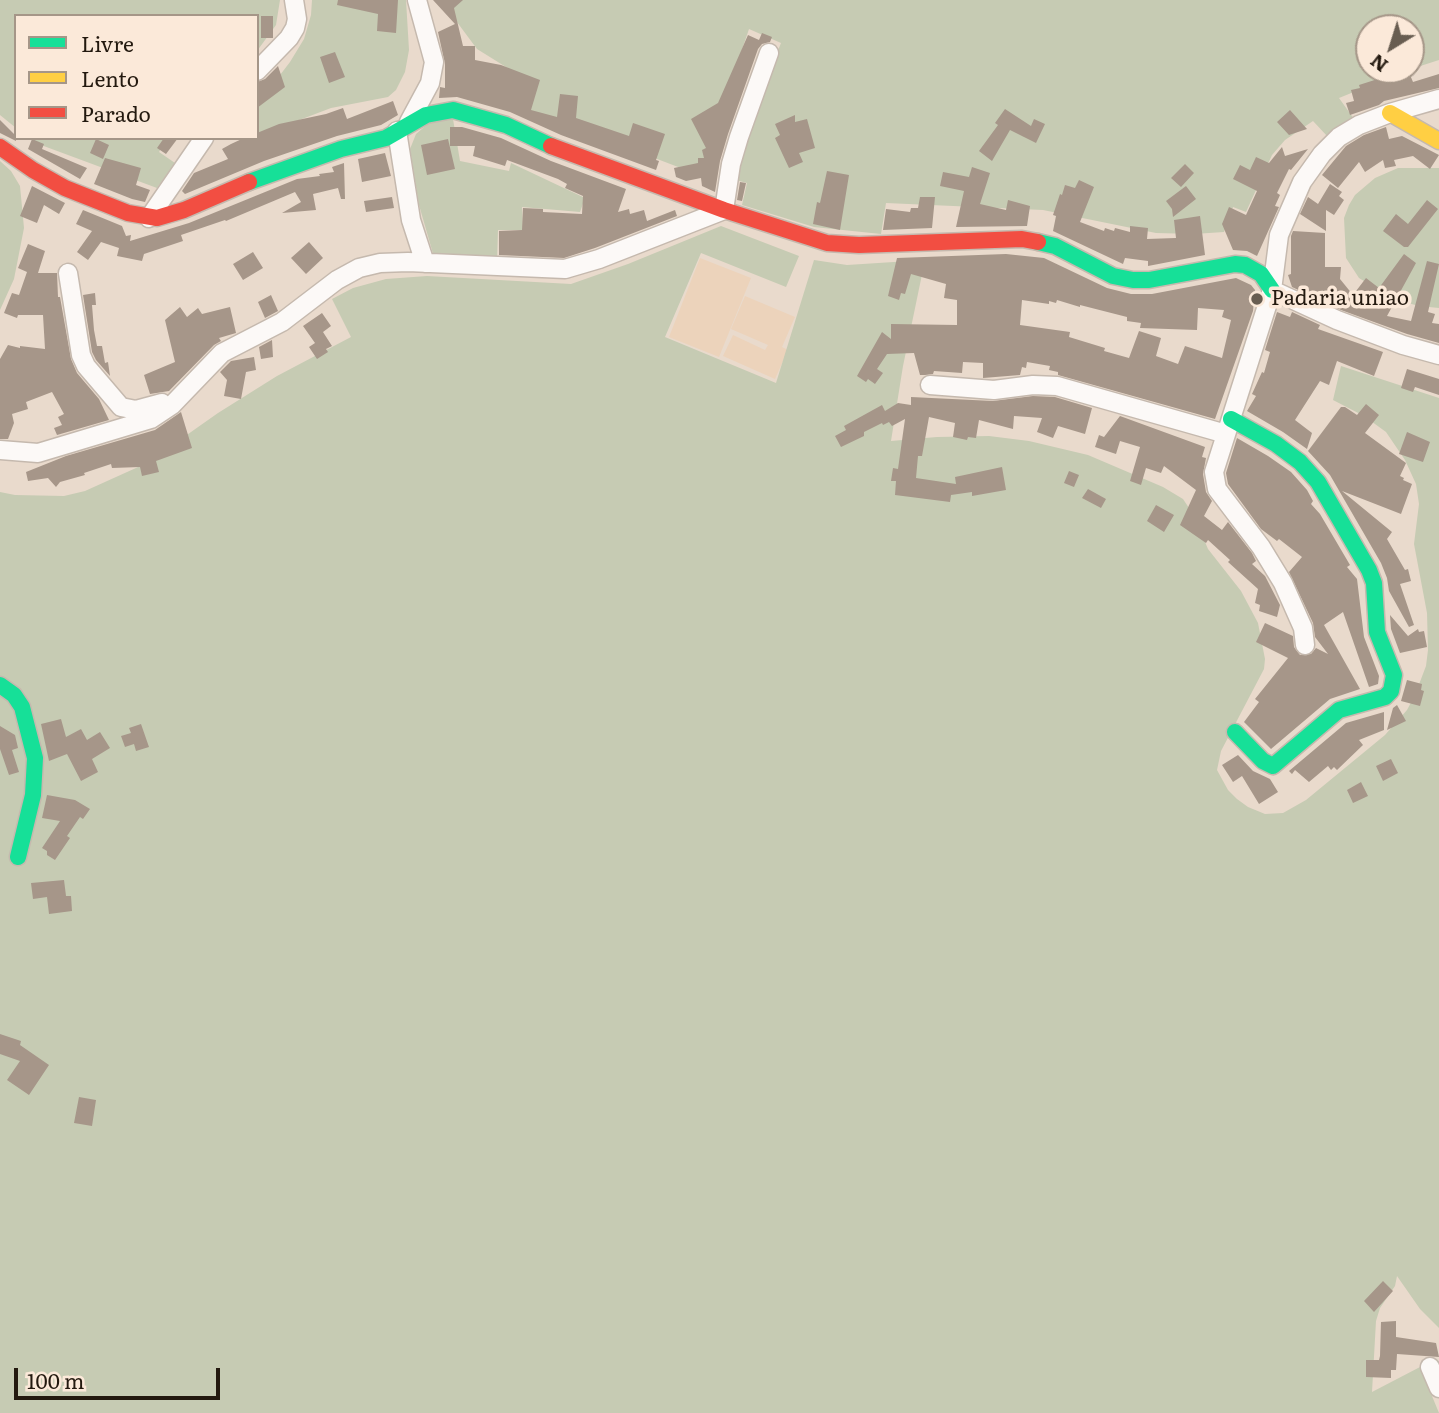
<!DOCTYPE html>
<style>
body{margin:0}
#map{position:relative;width:1439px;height:1413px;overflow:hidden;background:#e9dacc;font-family:Literata,serif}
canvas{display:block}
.legend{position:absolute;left:14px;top:14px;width:245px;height:126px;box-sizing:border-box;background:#fbe9d9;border:2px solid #a59688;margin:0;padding:9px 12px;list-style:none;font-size:21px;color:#23190f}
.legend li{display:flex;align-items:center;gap:14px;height:35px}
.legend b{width:35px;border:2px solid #a59688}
.north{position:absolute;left:1355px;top:14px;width:70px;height:70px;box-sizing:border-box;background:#fbe9d9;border:2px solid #a59688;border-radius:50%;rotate:218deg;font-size:19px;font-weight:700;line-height:28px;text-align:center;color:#23190f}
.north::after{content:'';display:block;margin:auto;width:24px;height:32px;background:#685d51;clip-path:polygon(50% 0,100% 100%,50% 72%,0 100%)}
.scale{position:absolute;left:14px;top:1368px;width:206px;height:32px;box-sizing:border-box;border:4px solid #23190f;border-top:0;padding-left:9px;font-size:21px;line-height:24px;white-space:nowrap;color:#23190f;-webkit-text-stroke:5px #fbe9d9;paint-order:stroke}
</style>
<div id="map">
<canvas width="1439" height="1413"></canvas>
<ul class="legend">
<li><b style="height:9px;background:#16e098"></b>Livre</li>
<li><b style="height:9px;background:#ffcf43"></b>Lento</li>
<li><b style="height:9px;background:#f24e42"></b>Parado</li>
</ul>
<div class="north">N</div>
<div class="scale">100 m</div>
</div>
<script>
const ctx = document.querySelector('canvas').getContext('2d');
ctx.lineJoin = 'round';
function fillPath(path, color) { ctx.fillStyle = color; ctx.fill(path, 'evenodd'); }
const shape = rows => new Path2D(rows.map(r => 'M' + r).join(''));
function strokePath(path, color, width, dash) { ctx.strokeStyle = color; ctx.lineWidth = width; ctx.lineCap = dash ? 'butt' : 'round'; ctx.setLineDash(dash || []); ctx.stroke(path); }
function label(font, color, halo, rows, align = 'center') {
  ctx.font = font + ' Literata,serif'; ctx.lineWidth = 7; ctx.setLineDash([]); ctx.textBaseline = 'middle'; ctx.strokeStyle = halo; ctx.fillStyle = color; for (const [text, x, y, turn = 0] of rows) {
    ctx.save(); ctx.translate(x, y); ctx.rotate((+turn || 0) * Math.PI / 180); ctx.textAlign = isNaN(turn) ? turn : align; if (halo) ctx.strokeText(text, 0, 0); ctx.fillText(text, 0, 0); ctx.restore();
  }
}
fillPath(shape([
 [700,258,751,278,719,357,669,337],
 [745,296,795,317,782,347,788,350,775,379,723,356,733,335,765,350,768,345,731,329]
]), '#ecd3bb');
fillPath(shape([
 [0,0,280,0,276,25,257,51,257,16,16,16,16,128,0,115],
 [312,0,406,0,409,50,405,72,396,90,388,97,331,108,260,135,257,131,257,105,290,62,304,39,311,15],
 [446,0,1439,0,1439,60,1411,69,1411,28,1369,28,1369,70,1408,70,1339,98,1354,119,1328,137,1313,121,1285,140,1272,155,1246,212,1233,207,1224,232,1194,234,1156,233,1043,210,886,203,881,234,814,227,742,205,747,183,736,180,750,121,781,43,749,29,732,79,707,178,505,101,514,72,477,49,451,14],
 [453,119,460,161,509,171,511,163,585,198,580,212,522,207,523,230,498,230,497,261,434,257,419,205,410,149,416,134,430,122],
 [30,138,167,138,159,152,175,163,157,188,41,145],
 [0,161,11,171,20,186,24,228,14,279,0,310],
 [1398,168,1439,168,1439,308,1419,306,1393,299,1359,278,1346,258,1344,218,1349,205,1355,195,1375,178],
 [721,226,799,256,786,287,701,253,665,337,776,383,814,260,847,265,925,260,903,366,891,441,937,437,989,436,1029,441,1088,455,1163,487,1183,499,1193,514,1208,549,1241,591,1258,623,1265,659,1264,669,1221,751,1217,770,1228,790,1237,799,1248,807,1265,814,1283,813,1306,800,1385,735,1407,710,1415,695,1426,666,1428,650,1427,613,1414,544,1419,504,1416,484,1405,460,1386,432,1364,416,1333,400,1341,366,1439,398,1439,1328,1420,1309,1397,1276,1395,1286,1380,1308,1376,1321,1372,1392,1420,1367,1439,1413,0,1413,0,492,15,495,64,496,85,491,147,463,218,413,277,376,351,337,332,299,353,288,386,279,427,276,571,284,628,264]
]), '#c6cbb3');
fillPath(shape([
 [338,0,398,0,396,33,377,31,378,14,337,5],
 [433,0,463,0,454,8,463,46,475,46,475,60,501,65,540,80,531,110,557,117,560,94,578,96,576,118,629,136,633,123,665,134,656,160,659,161,656,170,561,135,510,112,457,97,439,98,440,87,445,88,445,64,438,32,455,24],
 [261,16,273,16,273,38,261,38],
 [762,33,772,37,770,42,762,44,758,49,728,134,720,161,715,192,702,186,701,178,686,181,676,177,674,168,698,163,698,158,704,158,702,150,706,148,691,119,718,103,748,35,759,40],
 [335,52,345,77,329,83,320,57],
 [278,66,285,87,257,108,257,82,265,79],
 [1406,70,1408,70,1413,82,1439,74,1439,88,1384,101,1379,105,1350,115,1346,103,1354,101,1351,90,1360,88,1359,85],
 [393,101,398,115,381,125,337,136,264,161,185,194,182,191,194,173,228,159,222,149,231,144,244,138,257,138,257,133,279,124,326,114,343,108,347,119],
 [1005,109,1031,126,1034,119,1045,124,1036,143,1010,130,992,161,979,151,998,125,995,123],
 [1290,110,1307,129,1289,135,1277,122],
 [795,115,795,122,807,119,815,148,799,153,803,162,789,168,775,138,780,135,775,124],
 [0,120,16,136,16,141,0,133],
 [450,127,462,127,501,138,551,161,626,189,618,212,629,209,630,214,644,210,647,221,675,210,677,216,595,248,564,258,499,255,499,231,522,230,523,208,543,209,543,212,582,214,583,196,565,188,567,184,558,179,507,160,505,166,473,156,475,146,450,146],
 [1386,127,1389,139,1402,136,1439,155,1430,169,1413,156,1394,160,1396,166,1385,168,1383,160,1365,172,1359,162,1338,188,1322,175,1346,146,1364,135],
 [164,138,178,138,166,154,157,148],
 [32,139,44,144,42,149,87,168,80,179,28,149],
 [96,139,109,145,103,159,90,153],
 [448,139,455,169,427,175,421,145],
 [1282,147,1285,156,1308,149,1291,170,1289,169,1277,193,1280,195,1275,206,1279,207,1257,256,1247,251,1233,250,1222,224,1229,207,1246,215,1257,191,1233,179,1240,165,1250,170,1256,157,1269,163],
 [385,153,391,176,362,182,358,159],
 [105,158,141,168,136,185,150,190,145,202,132,199,94,184],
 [344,163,345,199,341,199,338,188,313,194,316,210,282,213,301,202,295,192,226,221,225,220,181,235,183,241,144,254,142,261,117,256,119,248,101,242,88,260,77,252,92,231,76,224,83,210,122,226,126,236,131,235,130,241,189,223,297,179,320,176,319,174,334,172,332,167],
 [1185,164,1194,173,1181,187,1171,178],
 [972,167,990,173,980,204,1006,210,1008,200,1030,206,1027,226,956,227,964,191,940,186,943,172,969,177],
 [827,171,849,175,840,230,813,224,817,202,820,203],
 [1079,180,1094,187,1080,222,1104,231,1105,228,1114,231,1115,228,1130,232,1130,226,1148,228,1147,239,1176,238,1174,220,1200,216,1205,255,1148,266,1148,261,1125,258,1123,264,1053,231,1056,216,1053,215,1060,194,1062,195,1065,185,1075,188],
 [740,182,746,183,742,201,737,200],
 [1330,184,1342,192,1339,196,1344,200,1334,215,1326,210,1326,231,1300,214,1308,197,1318,204],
 [32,186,65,203,59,214,44,205,37,223,20,216],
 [1186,186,1196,199,1173,217,1172,209,1166,201],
 [392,197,394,208,366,212,364,201],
 [920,197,935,197,932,228,883,230,886,209,910,212,911,208,918,208],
 [1427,200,1438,209,1408,247,1404,247,1383,231,1396,214,1408,224],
 [1293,231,1325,233,1325,267,1341,267,1340,279,1353,295,1366,278,1379,288,1404,254,1416,263,1387,316,1411,321,1427,261,1439,264,1428,312,1435,314,1432,323,1439,324,1439,343,1407,334,1341,310,1292,287,1288,275,1291,274,1291,236],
 [309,242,323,258,306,274,291,258],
 [28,244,45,251,38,273,57,273,58,297,60,297,71,359,77,373,99,399,109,420,57,435,54,428,62,425,58,417,64,414,52,392,26,402,28,409,12,414,14,423,8,439,0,439,0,359,8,345,20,348,20,346,45,349,43,315,18,315,17,318,4,313,12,293,19,295,27,272,18,268],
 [253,252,263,268,243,280,233,264],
 [1006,254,1044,258,1107,288,1131,294,1152,294,1236,278,1251,285,1255,290,1253,311,1215,419,1058,375,1058,372,1049,370,1050,366,1027,362,1026,368,1022,367,1020,375,983,378,983,363,963,362,962,373,934,371,933,374,925,375,920,375,914,353,887,354,877,369,883,373,875,384,868,379,866,382,857,376,882,332,891,339,891,324,957,325,957,300,944,298,946,284,911,274,905,294,901,293,899,300,888,296,897,258],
 [1022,300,1049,304,1049,301,1056,303,1057,300,1080,307,1080,305,1127,317,1127,321,1141,323,1140,328,1197,330,1198,308,1224,310,1222,317,1231,320,1222,358,1185,346,1178,364,1156,356,1161,338,1139,331,1129,358,1104,351,1105,348,1069,337,1070,332,1020,325],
 [95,293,96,305,92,305,94,330,97,346,102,346,105,363,108,362,110,376,96,360,92,352,83,295],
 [271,295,278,311,265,318,258,302],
 [180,307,187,317,198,308,202,314,230,307,236,333,219,338,221,341,214,345,169,391,150,394,144,375,175,362,165,320],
 [1277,312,1290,317,1292,312,1320,325,1318,329,1383,352,1374,376,1337,361,1329,385,1320,381,1295,420,1312,433,1307,449,1283,432,1247,411,1256,396,1252,394,1262,372,1264,373,1270,352,1265,350],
 [322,313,331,326,323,332,332,346,326,349,328,352,317,359,309,347,315,343,303,326],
 [272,340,273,357,261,359,259,347],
 [254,357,256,370,246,372,241,399,224,396,227,380,220,372,231,361],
 [1407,369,1439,379,1439,395,1415,387,1413,392,1401,388],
 [1033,396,1055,397,1092,408,1085,434,1058,426,1053,438,1037,432,1042,418,1014,416,1013,429,979,420,976,438,968,437,967,440,953,437,955,423,929,417,922,456,918,456,916,478,956,484,955,477,1002,467,1006,490,972,496,972,492,951,495,950,502,895,495,896,481,891,481,893,468,898,469,905,419,892,426,889,422,883,425,882,423,864,432,864,436,841,447,835,436,846,430,844,426,882,405,885,411,898,403,911,405,911,397,993,401],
 [1366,404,1379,415,1365,433,1406,463,1400,476,1404,478,1403,480,1412,484,1401,514,1342,491,1392,532,1387,539,1405,570,1408,569,1411,581,1400,584,1414,625,1409,627,1389,591,1387,578,1381,563,1330,475,1308,451,1341,407,1345,407,1357,415],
 [181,412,192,448,156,461,159,472,142,476,140,467,112,468,111,464,84,473,85,475,60,482,56,487,48,478,28,481,26,472,66,456,155,430],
 [1120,416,1205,447,1202,457,1206,458,1203,474,1206,492,1212,501,1204,516,1222,530,1228,522,1252,553,1256,561,1252,564,1265,576,1280,605,1277,617,1259,611,1260,605,1255,603,1258,589,1228,562,1230,560,1208,540,1206,543,1180,525,1196,490,1164,466,1161,473,1146,468,1141,485,1130,481,1140,447,1120,441,1116,454,1095,447,1099,435,1104,437],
 [1407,432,1430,442,1423,462,1399,454],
 [1237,438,1268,456,1291,472,1307,490,1313,501,1311,504,1320,514,1350,565,1347,567,1357,579,1364,637,1379,676,1378,684,1369,687,1343,612,1324,625,1360,689,1330,699,1271,749,1244,722,1259,702,1255,699,1288,658,1256,642,1265,623,1293,636,1294,647,1300,655,1311,654,1316,648,1328,654,1315,637,1313,623,1289,572,1302,557,1279,539,1277,541,1261,529,1228,484,1226,473],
 [1069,471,1079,475,1074,487,1064,483],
 [1088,489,1106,499,1101,508,1082,498],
 [1156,505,1174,515,1164,532,1147,521],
 [1390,615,1408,636,1418,629,1419,632,1424,631,1427,647,1400,653,1391,629],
 [1407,680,1422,684,1421,690,1424,691,1420,706,1401,701],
 [1397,705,1406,721,1387,730,1393,708],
 [1384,712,1384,730,1359,740,1363,745,1337,770,1334,767,1331,770,1328,766,1309,782,1295,770,1292,774,1289,771,1346,723],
 [61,719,66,737,81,729,87,740,100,732,110,748,92,759,98,772,81,781,67,754,49,761,41,724],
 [141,724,149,747,136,751,134,744,125,747,121,736,131,733,129,728],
 [0,726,15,735,18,748,12,750,19,772,9,775,0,749],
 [1238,755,1253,771,1270,779,1278,792,1259,804,1242,776,1233,782,1222,765],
 [1391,759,1398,773,1383,781,1376,766],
 [1361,782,1368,796,1353,803,1347,790],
 [47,795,75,800,90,809,83,819,80,817,67,836,70,838,55,860,47,855,47,851,42,848,60,821,42,818],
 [64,880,66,896,71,896,72,911,49,914,47,897,33,899,31,883],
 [0,1034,21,1041,20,1045,49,1065,29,1095,7,1080,20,1061,0,1054],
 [79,1097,96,1100,92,1126,74,1123],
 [1383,1281,1393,1291,1374,1312,1364,1301],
 [1396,1321,1396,1337,1436,1343,1439,1357,1397,1354,1396,1370,1391,1370,1391,1378,1366,1377,1366,1360,1379,1360,1380,1356,1381,1322]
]), '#a69689');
const street = shape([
 [257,71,289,38,295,28,297,19,294,0],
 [409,122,430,83,434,62,417,0],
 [397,131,411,220,425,263],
 [149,218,204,138],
 [68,273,81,355,86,366,121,407,136,410,162,403],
 [1272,290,1337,320,1403,345,1439,355],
 [930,385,994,390,1033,385,1057,386,1226,434],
 [0,450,38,453,151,419,172,405,222,353,282,322,337,280,359,268,380,263,408,262,565,269,599,259,724,210,731,164,739,137,769,53],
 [1305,645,1303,628,1283,583,1261,547,1217,489,1214,472,1272,290,1279,235,1302,182,1322,154,1339,137,1359,125,1390,113,1439,99],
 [1430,1367,1439,1388]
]);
const fast = shape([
 [249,182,341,149,386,138,426,115,453,110,506,125,551,146],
 [1038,242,1055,246,1113,276,1133,280,1149,280,1235,264,1245,265,1261,274,1272,290],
 [1231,419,1276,444,1300,462,1318,482,1369,570,1374,583,1377,632,1394,675,1391,691,1385,697,1339,710,1273,766,1263,761,1235,732],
 [0,685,14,695,22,707,35,758,33,795,18,857]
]);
const slow = shape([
 [1390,113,1439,141]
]);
const jam = shape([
 [551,146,724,210,827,243,859,245,1022,239,1038,242],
 [0,147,33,170,65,188,128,213,157,218,184,210,249,182]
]);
strokePath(street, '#c5b9ae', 21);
strokePath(fast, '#c5b9ae', 19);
strokePath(slow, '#c5b9ae', 19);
strokePath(jam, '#c5b9ae', 19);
strokePath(street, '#fcf9f7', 18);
strokePath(fast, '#16e098', 16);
strokePath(slow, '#ffcf43', 16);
strokePath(jam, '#f24e42', 16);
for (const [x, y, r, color] of [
 [1257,299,7,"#685d51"]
]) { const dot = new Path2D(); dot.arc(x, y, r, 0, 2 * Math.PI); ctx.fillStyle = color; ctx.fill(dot); strokePath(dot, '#fbe9d9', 2.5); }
label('21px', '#23190f', '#fbe9d9', [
 ["Padaria uniao",1271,299]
], 'left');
</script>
